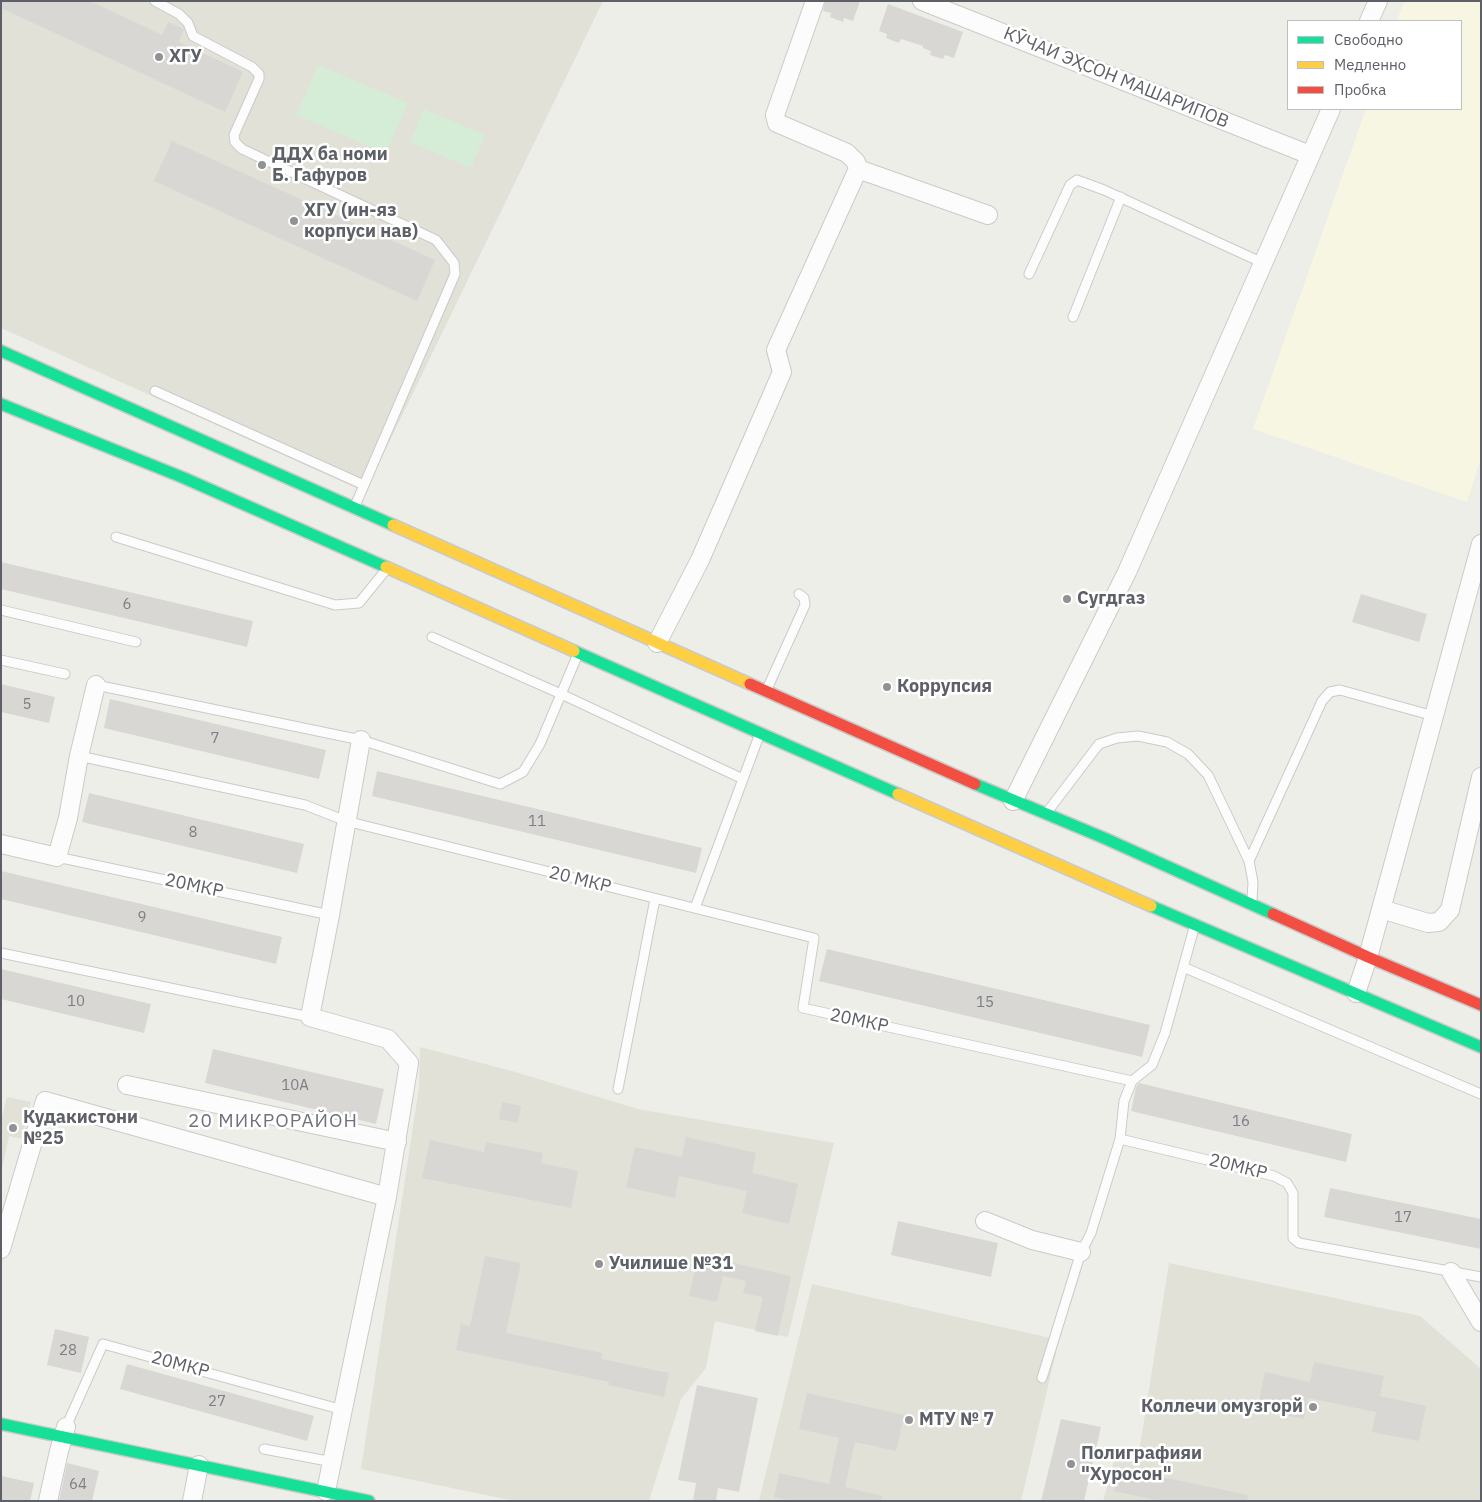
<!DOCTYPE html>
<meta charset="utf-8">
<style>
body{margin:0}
#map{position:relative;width:1482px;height:1502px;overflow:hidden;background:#eeeee9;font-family:"IBM Plex Sans",sans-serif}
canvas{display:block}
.frame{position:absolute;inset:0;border:2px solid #5d6067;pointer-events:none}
.legend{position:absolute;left:1287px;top:20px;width:175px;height:90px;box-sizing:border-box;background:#fff;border:1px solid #bebfc2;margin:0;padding:6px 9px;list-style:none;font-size:15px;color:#5d6067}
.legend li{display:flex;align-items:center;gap:10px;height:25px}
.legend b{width:25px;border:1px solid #bebfc2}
</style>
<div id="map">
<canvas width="1482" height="1502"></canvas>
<div class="frame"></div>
<ul class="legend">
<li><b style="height:6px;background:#16e098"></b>Свободно</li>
<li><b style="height:6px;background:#ffcf43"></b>Медленно</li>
<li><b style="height:6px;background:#f24e42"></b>Пробка</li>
</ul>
</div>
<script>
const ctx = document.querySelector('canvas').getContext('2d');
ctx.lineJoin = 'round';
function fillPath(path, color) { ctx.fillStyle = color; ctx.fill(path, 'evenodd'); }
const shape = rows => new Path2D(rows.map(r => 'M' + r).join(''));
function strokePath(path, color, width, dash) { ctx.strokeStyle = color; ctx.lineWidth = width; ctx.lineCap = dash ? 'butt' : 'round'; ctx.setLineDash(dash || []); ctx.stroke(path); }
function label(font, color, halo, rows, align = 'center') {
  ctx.font = font + ' "IBM Plex Sans",sans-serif'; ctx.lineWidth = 5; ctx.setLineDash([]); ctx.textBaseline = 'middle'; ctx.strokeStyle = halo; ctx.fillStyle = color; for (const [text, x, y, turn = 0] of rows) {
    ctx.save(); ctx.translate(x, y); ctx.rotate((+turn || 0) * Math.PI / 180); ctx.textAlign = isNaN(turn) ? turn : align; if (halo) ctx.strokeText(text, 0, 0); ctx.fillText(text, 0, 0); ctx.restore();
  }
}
fillPath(shape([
 [1404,1,1481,1,1481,458,1467,502,1253,429,1366,109,1461,109,1461,21,1397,21]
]), '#f7f6e2');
fillPath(shape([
 [1,1,603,1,365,492,1,328],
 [420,1047,512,1071,638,1109,834,1143,788,1337,715,1321,706,1368,681,1399,649,1501,514,1501,361,1469,419,1087],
 [7,1097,31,1102,22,1139,9,1136,2,1169,1,1120],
 [1169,1263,1420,1316,1481,1369,1481,1501,1103,1501,1115,1458,1140,1446],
 [812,1284,1059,1340,1021,1501,759,1501]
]), '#e1e1d8');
fillPath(shape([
 [318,65,408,103,386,153,296,115],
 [424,109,485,135,471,168,410,142]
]), '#d5ecd6');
fillPath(shape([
 [1,1,90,1,162,35,168,22,184,29,179,42,243,72,225,112,1,8],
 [825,1,860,1,853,21,844,18,843,22,830,17,831,13,823,11],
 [888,4,963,32,954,58,945,55,943,59,930,55,931,51,923,48,923,46,901,39,899,43,886,38,887,34,879,31],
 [172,141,435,260,417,301,154,181],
 [1,562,253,621,247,647,1,589],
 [1361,594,1427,614,1419,642,1352,622],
 [1,684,55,697,49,723,1,712],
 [110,699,326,750,319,779,104,728],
 [377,771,702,848,696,873,372,796],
 [89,793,304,844,297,873,82,822],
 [1,871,282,937,276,964,1,899],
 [827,949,1150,1025,1142,1057,819,981],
 [1,969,151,1004,144,1033,1,999],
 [213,1049,384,1089,376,1124,205,1083],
 [1139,1083,1352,1134,1346,1162,1131,1111,1136,1087],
 [502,1102,521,1106,518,1123,499,1119],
 [686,1137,756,1153,752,1173,798,1184,789,1224,742,1213,747,1191,679,1176,675,1198,626,1187,635,1147,682,1157],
 [430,1140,484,1152,486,1142,543,1153,541,1163,578,1171,571,1208,422,1178],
 [1330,1188,1481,1219,1481,1249,1324,1217],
 [898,1221,998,1243,991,1277,891,1255],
 [698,1255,791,1276,778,1336,755,1331,763,1297,743,1293,746,1281,723,1276,717,1302,689,1296],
 [485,1256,521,1263,506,1333,602,1353,601,1359,669,1373,664,1397,608,1385,609,1382,456,1350,461,1324,470,1326],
 [55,1329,89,1337,81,1373,47,1365],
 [1314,1362,1384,1376,1380,1396,1426,1406,1419,1441,1372,1432,1376,1412,1308,1398,1304,1419,1257,1410,1265,1372,1310,1382],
 [127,1364,314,1416,307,1441,120,1389],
 [697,1385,758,1398,739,1492,718,1488,716,1501,693,1501,696,1483,678,1480],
 [807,1393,904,1415,896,1451,855,1442,845,1487,882,1496,881,1501,791,1501,774,1497,779,1473,829,1484,839,1438,799,1429],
 [1061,1419,1101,1427,1084,1501,1041,1501],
 [67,1463,99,1471,92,1501,59,1501],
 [1119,1468,1248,1495,1247,1501,1160,1501,1114,1491],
 [1,1476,34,1483,30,1501,1,1501]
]), '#d8d7d4');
const lane = shape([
 [155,1,179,14,188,23,193,36,252,67,259,74,259,79,234,135,235,142,242,149,436,240,454,263,455,274,355,506],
 [1029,274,1070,185,1077,180,1104,190,1263,263],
 [1073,317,1121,197],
 [155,391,364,485],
 [116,537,335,605,359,603,385,571],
 [1,610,136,642],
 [432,637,561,694,743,779],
 [1,660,65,674],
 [96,685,361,740,500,784,523,772,540,744,578,654],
 [767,689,805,605,804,598,799,594],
 [79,756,305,805,346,821,814,938,803,1008,1132,1081],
 [1048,811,1099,744,1117,738,1138,736,1167,742,1188,754,1208,775,1249,861,1253,882,1252,900],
 [57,857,330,915],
 [1249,861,1322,701,1330,692,1340,690,1434,716],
 [695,908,759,736],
 [1,953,310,1017],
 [1183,967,1481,1094],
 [618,1089,655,899],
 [1120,1139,1274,1176,1287,1183,1293,1193,1293,1238,1299,1243,1481,1277],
 [1042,1378,1081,1252,1091,1233,1120,1139,1124,1101,1132,1081,1152,1065,1165,1033,1194,928],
 [66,1427,103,1344,343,1410],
 [264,1449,333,1462]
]);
const street = shape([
 [922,1,1310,155],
 [1369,21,1378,1],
 [858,169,988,215],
 [657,643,700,560,782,372,776,350,858,169,856,162,847,153,777,123,775,115,815,1],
 [1013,801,1127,572,1331,109],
 [1,844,57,857,68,818,79,756,96,685],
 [1381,909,1428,923,1439,922,1450,910,1481,777],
 [1356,993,1368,957,1481,544],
 [127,1085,397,1142],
 [985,1221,1032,1240,1081,1252],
 [1,1249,45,1101,387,1197],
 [1451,1272,1481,1322],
 [326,1491,387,1197,409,1063,388,1039,310,1017,330,915,361,740],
 [48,1501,59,1451,66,1427],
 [192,1501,199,1465]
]);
const fast = shape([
 [1,351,393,525],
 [1,404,184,478,386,567],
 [574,651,898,794],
 [975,784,1104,838,1273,914],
 [1151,906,1481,1047],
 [1,1424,369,1501]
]);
const slow = shape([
 [393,525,750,684],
 [386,567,574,651],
 [898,794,1151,906]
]);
const jam = shape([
 [750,684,975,784],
 [1273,914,1368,957,1481,1005]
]);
strokePath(lane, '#cacbc9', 11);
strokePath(street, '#cacbc9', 20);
strokePath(fast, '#c9caca', 14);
strokePath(slow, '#c9caca', 14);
strokePath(jam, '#c9caca', 14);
strokePath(lane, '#fcfcfc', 9);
strokePath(street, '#fcfcfc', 18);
strokePath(fast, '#16e098', 11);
strokePath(slow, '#ffcf43', 11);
strokePath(jam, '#f24e42', 11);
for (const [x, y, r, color] of [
 [159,57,5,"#909294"],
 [262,165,5,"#909294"],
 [294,221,5,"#909294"],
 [1067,599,5,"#909294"],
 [887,687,5,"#909294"],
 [13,1128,5,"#909294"],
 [599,1264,5,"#909294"],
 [1313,1407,5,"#909294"],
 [909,1420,5,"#909294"],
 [1071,1464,5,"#909294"]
]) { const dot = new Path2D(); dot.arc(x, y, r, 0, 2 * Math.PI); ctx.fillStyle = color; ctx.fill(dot); strokePath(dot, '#fff', 2); }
label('15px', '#7c7e83', null, [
 ["6",127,605],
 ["5",27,705],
 ["7",215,739],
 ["11",537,822],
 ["8",193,833],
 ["9",142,918],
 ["10",76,1002],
 ["15",985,1003],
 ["10А",295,1086],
 ["16",1241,1122],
 ["17",1403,1218],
 ["28",68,1351],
 ["27",217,1402],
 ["64",78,1485]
]);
label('bold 18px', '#5d6067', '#fff', [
 ["ХГУ",169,57],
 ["ДДХ ба номи",272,155],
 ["Б. Гафуров",272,176],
 ["ХГУ (ин-яз",304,211],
 ["корпуси нав)",304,232],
 ["Сугдгаз",1077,599],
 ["Коррупсия",897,687],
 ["Кудакистони",23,1118],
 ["№25",23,1139],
 ["Училише №31",609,1264],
 ["Коллечи омузгорй",1303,1407,"right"],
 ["МТУ № 7",919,1420],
 ["Полиграфияи",1081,1454],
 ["\"Хуросон\"",1081,1475]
], 'left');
label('18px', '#5d6067', '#fff', [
 ["КӮЧАИ ЭҲСОН МАШАРИПОВ",1116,78,22],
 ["20 МКР",580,880,14],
 ["20МКР",194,886,12],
 ["20МКР",859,1021,12],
 ["20МКР",1238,1167,14],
 ["20МКР",180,1365,15]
]);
ctx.letterSpacing = '1px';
label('19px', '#6e727a', '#fff', [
 ["20 МИКРОРАЙОН",273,1122]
]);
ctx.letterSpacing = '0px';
</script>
